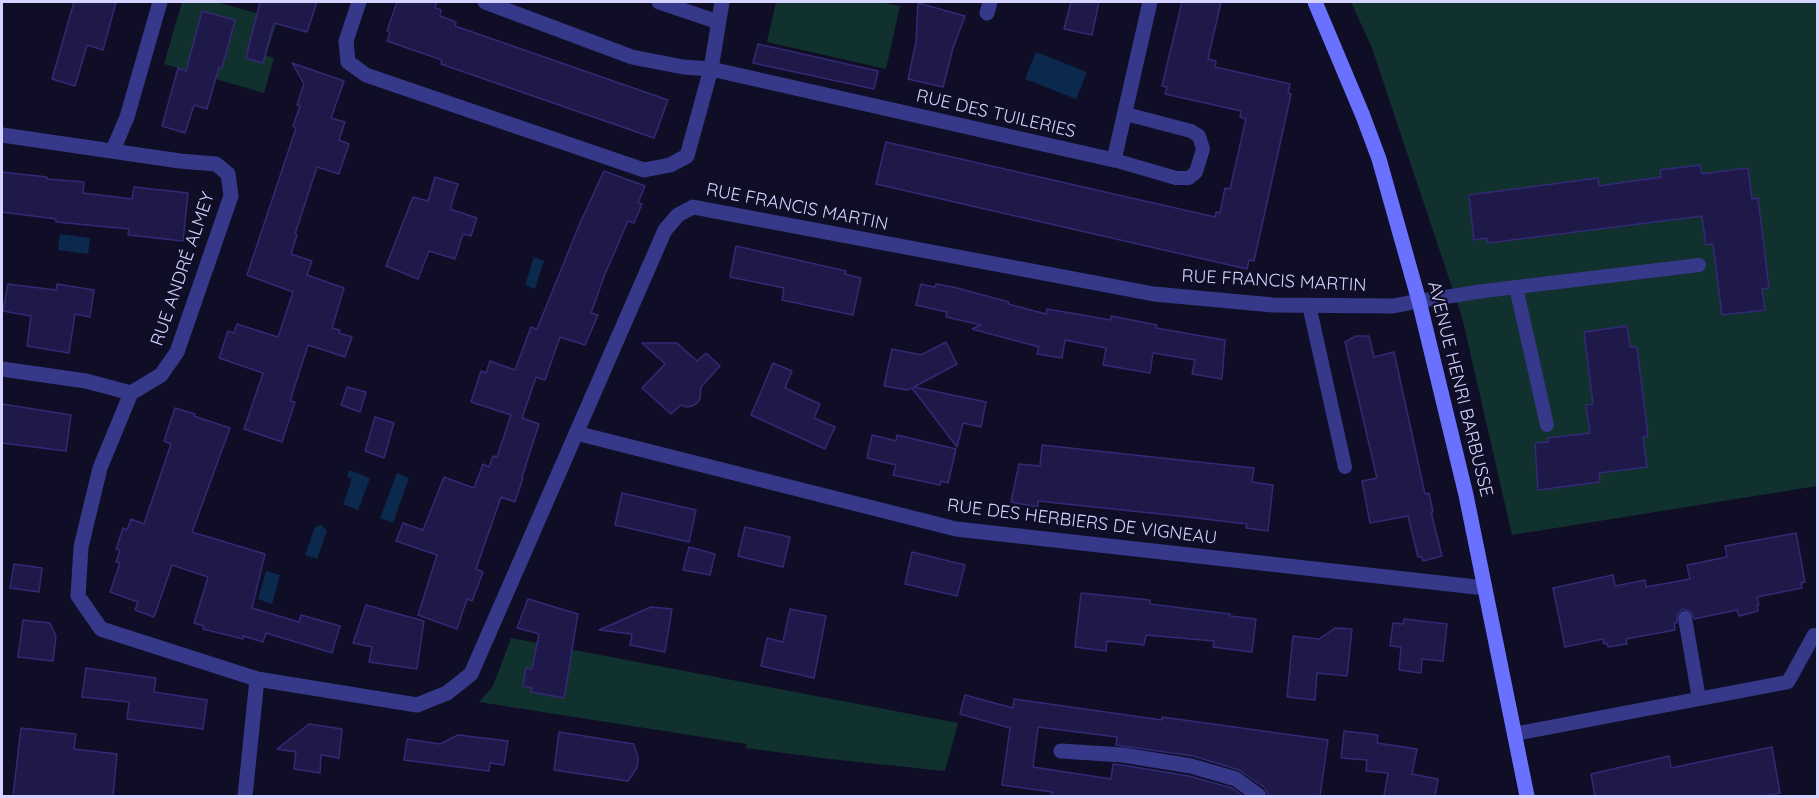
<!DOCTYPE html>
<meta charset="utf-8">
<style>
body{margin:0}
#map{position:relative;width:1819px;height:798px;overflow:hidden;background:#100e27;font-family:Quicksand,sans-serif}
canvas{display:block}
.frame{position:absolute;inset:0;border:3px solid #d5d3ff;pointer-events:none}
</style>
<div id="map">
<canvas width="1819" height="798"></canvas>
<div class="frame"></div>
</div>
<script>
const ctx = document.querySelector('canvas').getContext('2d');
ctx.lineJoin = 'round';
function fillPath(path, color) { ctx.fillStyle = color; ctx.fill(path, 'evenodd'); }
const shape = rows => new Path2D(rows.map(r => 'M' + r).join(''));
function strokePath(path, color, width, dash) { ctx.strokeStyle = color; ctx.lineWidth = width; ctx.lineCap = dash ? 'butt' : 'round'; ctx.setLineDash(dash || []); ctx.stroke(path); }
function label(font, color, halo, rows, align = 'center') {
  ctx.font = font + ' Quicksand,sans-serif'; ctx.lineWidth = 4.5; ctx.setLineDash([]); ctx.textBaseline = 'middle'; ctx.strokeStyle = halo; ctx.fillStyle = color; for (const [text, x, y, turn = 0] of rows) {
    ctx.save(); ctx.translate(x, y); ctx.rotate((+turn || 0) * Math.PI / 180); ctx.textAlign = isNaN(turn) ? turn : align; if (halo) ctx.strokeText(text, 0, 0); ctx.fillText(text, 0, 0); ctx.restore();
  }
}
fillPath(shape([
 [182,2,216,2,278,19,266,55,274,58,264,93,164,64],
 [776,2,879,2,900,6,886,69,767,42],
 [1351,2,1817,2,1817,486,1512,535,1462,317,1372,48],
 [511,638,958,723,945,771,830,759,746,748,747,744,479,702,493,686]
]), '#10312e');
fillPath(shape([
 [1036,52,1087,72,1076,99,1025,79],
 [60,234,90,238,88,254,58,250],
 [534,257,544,261,535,289,525,285],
 [349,470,370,478,358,510,343,504,352,479,347,477],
 [397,473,409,478,393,523,380,518],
 [321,525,327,531,317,559,305,555,315,527],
 [266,571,280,575,272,604,258,599]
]), '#0b294d');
const building = shape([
 [74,2,116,2,103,50,87,45,75,86,52,79,74,2],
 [260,2,317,2,307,32,274,23,263,63,246,58,260,2],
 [397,2,437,2,435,8,441,10,440,16,456,22,455,26,668,100,654,138,441,64,442,60,387,41,390,33,387,31,397,2],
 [1071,2,1099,2,1092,35,1064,29,1071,2],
 [1182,2,1221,2,1208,59,1216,61,1215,67,1290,84,1288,93,1291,94,1254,261,1249,260,1247,269,876,184,886,142,1215,217,1216,212,1220,213,1225,188,1230,189,1246,119,1240,117,1241,111,1165,94,1167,87,1162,86,1182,2],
 [918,3,965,16,953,48,943,87,908,79,916,42,918,3],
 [202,11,235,20,222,68,219,67,207,109,194,105,185,133,162,126,178,68,186,71,202,11],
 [758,44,878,71,874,89,753,63,758,44],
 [292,63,344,81,331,118,345,122,339,140,349,144,339,174,317,167,295,234,297,235,291,254,312,261,307,275,344,288,332,328,340,330,339,333,352,337,345,357,308,345,290,401,295,402,282,442,244,429,263,373,219,358,228,331,234,333,237,324,278,337,293,292,247,275,296,128,293,126,300,106,297,105,304,84,292,63],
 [1700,165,1702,174,1748,168,1752,199,1758,198,1769,288,1762,289,1765,310,1722,315,1713,244,1706,245,1702,216,1488,243,1487,238,1474,240,1469,195,1598,178,1599,186,1619,183,1661,177,1660,170,1700,165],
 [604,171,645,186,638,203,642,204,634,223,628,221,605,274,591,313,598,315,585,345,560,337,545,380,536,377,522,418,539,424,522,477,523,478,515,502,501,497,476,569,483,572,472,601,467,599,457,629,418,615,437,555,396,541,403,523,423,530,444,477,474,488,483,464,489,467,493,456,497,457,511,415,471,402,481,371,486,373,490,361,515,370,531,327,537,329,580,223,604,171],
 [2,172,47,177,47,179,84,182,83,193,132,199,134,187,188,193,183,241,128,235,129,229,56,222,56,219,2,212,2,172],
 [435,177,458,184,450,209,477,218,471,236,463,234,455,259,429,251,418,279,386,266,413,197,428,201,435,177],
 [736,246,846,271,845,274,861,278,853,315,782,300,784,288,730,277,736,246],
 [8,284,56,290,57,284,94,290,90,317,75,314,69,353,27,346,31,316,3,311,8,284],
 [921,284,935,287,936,284,953,287,1009,302,1008,304,1046,314,1047,309,1111,320,1111,316,1157,325,1156,328,1225,340,1222,379,1192,374,1195,360,1153,353,1150,373,1103,365,1106,348,1065,340,1062,358,1037,354,1039,347,972,329,981,325,946,317,947,312,916,305,921,284],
 [1627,326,1630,347,1637,347,1648,436,1643,437,1647,467,1599,473,1600,482,1538,490,1535,443,1548,442,1548,438,1590,433,1586,405,1593,404,1584,332,1627,326],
 [1356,336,1369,336,1374,357,1394,352,1425,494,1429,493,1433,512,1431,512,1442,556,1423,561,1422,557,1418,557,1408,516,1370,523,1362,481,1377,478,1345,342,1356,336],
 [946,342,957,364,914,387,986,402,981,427,963,423,957,447,912,388,907,390,884,386,892,349,921,355,946,342],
 [642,343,677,343,697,361,706,353,720,366,701,387,700,399,697,403,692,406,687,407,681,405,671,414,642,388,665,364,642,343],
 [773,363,792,371,785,388,820,404,814,418,835,427,825,449,751,415,773,363],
 [347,387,366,392,360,412,341,405,347,387],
 [2,404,71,415,66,451,2,443,2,404],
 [175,408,195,414,194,416,230,428,192,532,265,554,252,608,299,622,301,615,340,626,332,653,266,633,263,642,243,636,243,639,203,629,204,626,194,623,208,577,172,565,154,617,135,610,138,602,110,592,120,563,116,562,120,550,116,549,123,528,127,530,131,519,144,524,171,444,164,441,175,408],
 [375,417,394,423,384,458,365,451,375,417],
 [872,435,896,441,897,435,956,449,948,483,941,481,940,485,893,475,896,465,867,458,872,435],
 [1042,445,1254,468,1252,482,1273,485,1268,531,1246,528,1247,524,1179,516,1038,501,1038,507,1011,502,1019,464,1040,466,1042,445],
 [622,493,696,510,689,542,615,525,622,493],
 [745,527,790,537,783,567,738,556,745,527],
 [1796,533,1805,582,1801,583,1802,588,1757,597,1759,605,1757,605,1758,611,1739,616,1737,610,1694,619,1691,612,1683,609,1677,614,1677,623,1674,623,1675,630,1626,639,1627,644,1608,647,1607,643,1604,644,1603,639,1565,647,1553,588,1613,575,1615,586,1645,580,1646,587,1690,579,1687,565,1727,557,1725,546,1796,533],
 [689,547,715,554,710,575,683,570,689,547],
 [912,552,965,565,957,596,905,584,912,552],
 [14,564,42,568,39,592,10,588,14,564],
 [1081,593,1150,600,1150,604,1230,614,1230,616,1256,619,1252,652,1213,647,1214,641,1146,635,1144,645,1107,641,1106,651,1075,647,1081,593],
 [528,599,578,614,564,698,531,692,532,688,523,686,526,668,532,669,539,634,517,628,528,599],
 [366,605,424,621,417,669,369,662,372,647,353,643,366,605],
 [651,607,672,609,665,652,630,645,632,634,599,630,651,607],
 [790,609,826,616,814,678,761,666,767,638,783,642,790,609],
 [1404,619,1447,624,1443,661,1422,659,1421,673,1399,670,1401,647,1390,646,1393,623,1403,624,1404,619],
 [23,620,50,623,56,636,53,661,18,657,23,620],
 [1335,628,1352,629,1347,676,1317,673,1315,700,1287,697,1293,636,1319,639,1335,628],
 [86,668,156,678,154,692,207,700,203,729,127,719,129,702,82,697,86,668],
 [965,695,1013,708,1014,699,1162,720,1162,717,1328,740,1320,796,1269,796,1265,788,1239,770,1193,756,1116,745,1117,737,1038,727,1033,767,1111,779,1113,764,1122,765,1189,776,1232,788,1243,796,1051,796,1052,792,1002,785,1010,728,960,714,965,695],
 [309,724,342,729,339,758,321,755,320,773,294,769,296,752,277,749,309,724],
 [21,728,76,734,74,749,117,754,113,796,13,796,21,728],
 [1344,731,1378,735,1377,743,1417,749,1412,774,1438,779,1435,796,1384,796,1388,773,1366,771,1367,760,1341,758,1344,731],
 [559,732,634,744,638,758,637,768,628,781,554,770,559,732],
 [458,735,508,741,504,765,490,763,489,771,404,760,407,739,440,744,458,735],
 [1772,747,1780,793,1763,796,1595,796,1591,774,1669,756,1671,768,1772,747]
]);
fillPath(building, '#1f1949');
strokePath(building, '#332976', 1.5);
strokePath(shape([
 [1114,160,1176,178,1189,178,1196,172,1203,149,1199,136,1191,131,1126,114],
 [1516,287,1547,425],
 [1419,301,1484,291,1699,265],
 [1309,305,1345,467],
 [1685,618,1699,699],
 [1514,734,1788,682,1814,635]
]), '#363989', 14);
strokePath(shape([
 [359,2,346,41,348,62,366,75,644,170,670,165,687,156,711,69,722,2],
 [485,2,632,57,683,67,711,69,1114,160,1150,2],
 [659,2,718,22],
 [987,13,990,2],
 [2,135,180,161,216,164,228,174,231,196,177,352,161,375,131,393],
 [113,150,127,117,160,2],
 [2,369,86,381,131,393,100,468,81,547,78,596,101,629,257,679,245,796],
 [576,433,956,529,1485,588],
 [257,679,417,705,447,693,471,674,665,230,678,215,693,207,1154,294,1273,305,1393,306,1419,301],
 [1061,751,1123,755,1191,766,1236,779,1259,796]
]), '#363989', 15);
strokePath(shape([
 [1315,2,1363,116,1379,159,1419,301,1466,495,1527,796]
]), '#6a71ff', 15);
label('18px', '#d5d3ff', '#100e27', [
 ["RUE DES TUILERIES",996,114,13],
 ["RUE FRANCIS MARTIN",797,207,11],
 ["RUE ANDRÉ ALMEY",183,269,-71],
 ["RUE FRANCIS MARTIN",1274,281,3],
 ["AVENUE HENRI BARBUSSE",1460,389,76],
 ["RUE DES HERBIERS DE VIGNEAU",1082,522,7]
]);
</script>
